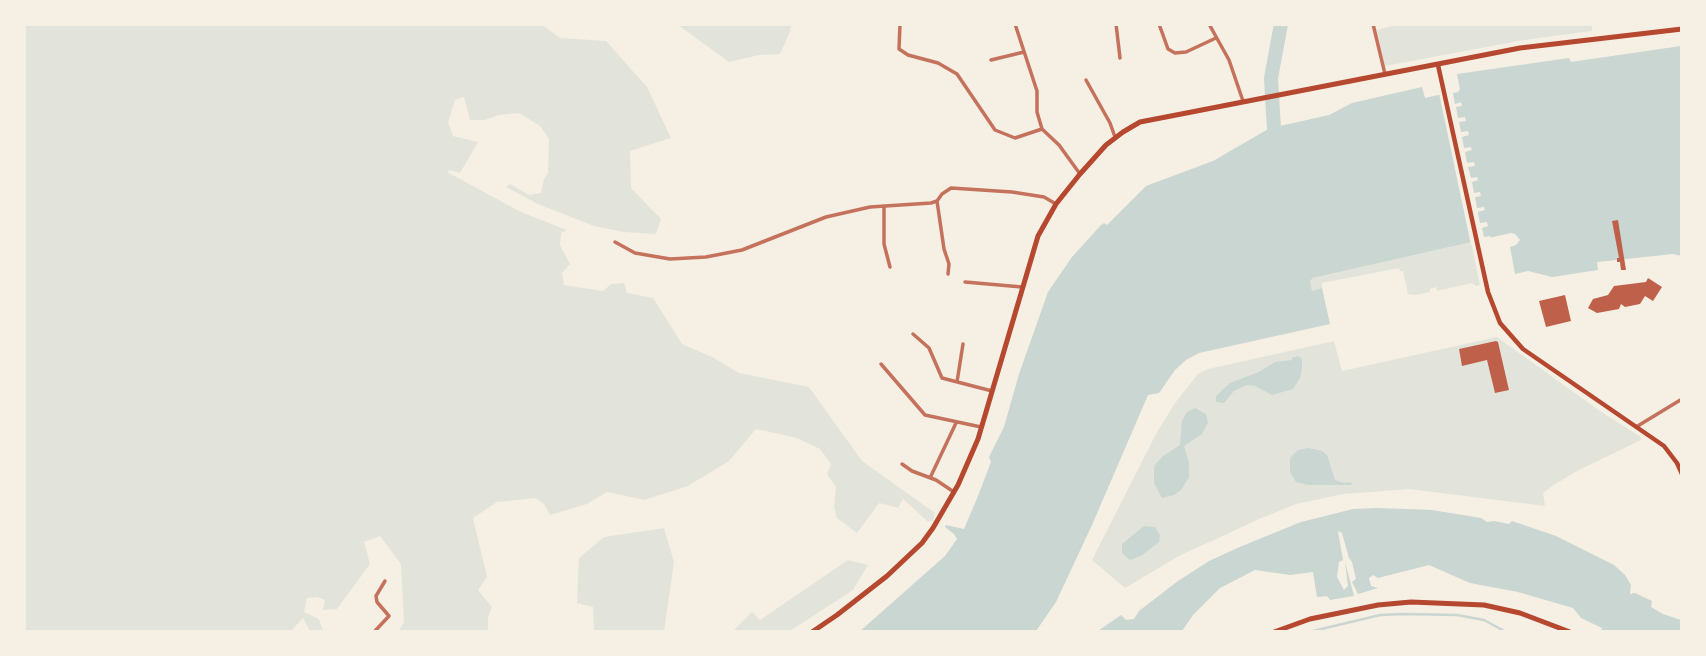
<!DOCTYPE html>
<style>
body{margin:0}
#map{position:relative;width:1706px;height:656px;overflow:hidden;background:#f6efe4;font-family:"DejaVu Sans",sans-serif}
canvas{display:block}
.frame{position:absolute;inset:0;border:26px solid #f6efe4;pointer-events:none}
</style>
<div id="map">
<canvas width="1706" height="656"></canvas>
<div class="frame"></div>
</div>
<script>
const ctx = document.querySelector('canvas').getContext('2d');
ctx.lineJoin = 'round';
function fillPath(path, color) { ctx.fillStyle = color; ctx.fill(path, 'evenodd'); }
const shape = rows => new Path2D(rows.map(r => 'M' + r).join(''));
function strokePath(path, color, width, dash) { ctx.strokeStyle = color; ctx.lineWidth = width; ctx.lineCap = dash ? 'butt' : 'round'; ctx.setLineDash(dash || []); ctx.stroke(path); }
fillPath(shape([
 [541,24,560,38,606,41,647,87,671,138,630,151,631,188,661,219,656,234,624,232,594,226,538,204,506,187,510,184,529,195,541,193,544,179,548,173,549,139,540,126,519,113,498,115,485,120,470,120,464,97,455,100,448,122,453,136,478,142,460,173,450,170,447,172,521,212,567,230,561,233,560,245,570,264,562,273,564,285,603,291,611,284,624,283,627,293,653,298,682,344,712,357,739,373,809,387,862,461,935,513,933,521,927,521,903,499,898,508,879,503,857,533,837,518,834,507,836,487,827,474,831,464,820,449,797,438,756,429,729,461,688,486,644,500,607,492,587,504,550,515,544,504,536,498,497,502,473,518,487,577,478,590,492,607,488,617,488,631,398,631,404,623,401,564,380,536,364,542,370,564,337,609,323,610,325,600,317,597,307,598,304,612,319,619,323,631,310,631,303,618,290,632,25,631,25,25],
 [1400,24,1592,24,1592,31,1524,40,1385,66,1377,30],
 [678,25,791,25,790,32,780,54,759,55,729,62],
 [1471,242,1480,285,1476,286,1472,283,1437,291,1436,287,1430,289,1430,292,1415,295,1408,294,1403,271,1400,271,1399,268,1322,283,1322,288,1312,292,1310,281,1313,278],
 [1497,337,1600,411,1641,437,1641,440,1579,470,1552,486,1543,493,1545,506,1409,489,1344,494,1296,504,1257,520,1179,556,1125,588,1092,560,1156,434,1175,403,1198,374,1208,369,1334,341,1342,371],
 [664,528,674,562,664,631,594,631,593,607,577,603,579,558,604,537],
 [848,560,868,565,853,590,790,631,733,631,752,612,760,620]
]), '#e2e4dc');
fillPath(shape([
 [1681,46,1681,256,1673,254,1597,262,1598,270,1552,277,1528,271,1515,274,1510,247,1516,245,1520,240,1515,234,1511,233,1313,278,1310,281,1312,291,1322,288,1330,324,1199,353,1186,360,1175,370,1159,393,1148,395,1092,525,1056,602,1036,631,859,632,945,556,957,539,954,534,945,527,946,525,964,529,978,496,991,462,989,457,1004,427,1019,374,1048,292,1072,257,1101,225,1104,223,1107,225,1146,186,1213,161,1270,128,1269,111,1276,109,1280,126,1329,115,1352,103,1422,87,1425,98,1460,90,1457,74,1569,58,1571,62],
 [1298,356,1302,359,1302,369,1300,378,1293,389,1272,395,1255,386,1247,385,1234,391,1224,403,1216,402,1216,396,1230,383,1259,372,1275,362,1292,360,1292,358],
 [1195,408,1206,414,1208,423,1202,434,1184,446,1189,463,1189,477,1181,490,1174,495,1162,498,1154,483,1154,466,1163,456,1180,445,1182,421,1187,412],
 [1309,448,1322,451,1327,455,1335,480,1344,483,1351,482,1352,485,1308,485,1296,482,1290,472,1290,458,1298,450],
 [1377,508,1432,510,1481,518,1487,522,1494,521,1509,524,1512,521,1556,536,1614,565,1625,575,1631,585,1630,594,1635,593,1652,601,1651,607,1663,614,1681,620,1681,631,1601,631,1602,628,1581,618,1573,608,1518,592,1470,583,1429,565,1378,578,1373,575,1369,578,1371,586,1378,588,1358,594,1352,582,1356,579,1352,562,1349,558,1342,533,1338,531,1343,560,1339,562,1337,577,1344,590,1348,586,1345,562,1354,596,1330,600,1327,596,1317,597,1313,572,1290,575,1255,570,1220,588,1193,615,1182,631,1098,631,1121,615,1126,620,1134,619,1139,611,1178,581,1209,561,1242,546,1301,522,1353,509],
 [1144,526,1155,527,1160,535,1159,542,1141,556,1130,560,1122,553,1122,544]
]), '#c9d6d2');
fillPath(shape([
 [1458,89,1459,92,1453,93,1455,104,1461,102,1462,106,1456,107,1458,118,1465,117,1466,121,1459,122,1461,132,1468,131,1469,135,1462,137,1464,148,1471,147,1472,150,1465,152,1467,163,1474,162,1475,166,1468,167,1471,178,1477,177,1478,180,1472,182,1474,193,1480,192,1481,196,1475,197,1477,208,1484,207,1485,210,1478,212,1480,223,1487,222,1488,226,1482,228,1484,237,1490,236,1491,240,1471,245,1439,93]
]), '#f6efe4');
strokePath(shape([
 [1309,632,1380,615,1403,614,1457,615,1484,620,1506,632]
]), '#c9d6d2', 2.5);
strokePath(shape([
 [1274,129,1271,78,1281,24]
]), '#c9d6d2', 14);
fillPath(shape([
 [1618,220,1626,270,1621,270,1620,262,1617,262,1617,258,1619,258,1612,221],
 [1648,278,1662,287,1653,301,1645,296,1640,304,1625,307,1621,304,1619,309,1597,313,1588,308,1593,299,1608,295,1614,286,1646,282],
 [1565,295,1571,321,1546,327,1539,301],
 [1496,341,1498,342,1509,390,1495,393,1487,360,1462,366,1459,349]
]), '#bf614a');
strokePath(shape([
 [900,24,899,49,908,55,938,63,957,74,995,130,1015,138,1042,129],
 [1015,24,1037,91,1037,112,1042,129,1059,145,1080,174],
 [1116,24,1120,58],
 [1159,24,1168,49,1175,53,1186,52,1216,38],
 [1209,24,1229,60,1243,101],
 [1373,24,1385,74],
 [991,60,1024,52],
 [1086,80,1110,123,1115,137],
 [937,201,944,249,949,264,948,274],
 [884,206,884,244,890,267],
 [615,242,635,253,670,259,706,257,742,250,826,217,870,207,931,203,937,201,942,194,951,188,1012,192,1044,197,1056,204],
 [965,282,1022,287],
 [913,334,929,348,942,378,992,391],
 [881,364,925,415,981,427],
 [957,382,963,344],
 [902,464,912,471,936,480,954,492],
 [930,478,956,423],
 [374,632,389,616,377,602,376,596,385,581]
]), '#c5725c', 3.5);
strokePath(shape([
 [1636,427,1682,399]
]), '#c5725c', 3.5);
strokePath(shape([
 [1438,65,1488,292,1500,323,1523,349,1664,446,1677,463,1682,474]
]), '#b5482f', 4.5);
strokePath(shape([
 [1274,632,1310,619,1378,605,1411,602,1484,605,1520,613,1570,632]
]), '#b5482f', 5);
strokePath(shape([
 [812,632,837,615,887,576,922,543,933,528,958,485,978,439,1038,236,1056,204,1080,174,1106,145,1123,132,1140,122,1171,116,1520,48,1682,29]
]), '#b5482f', 5);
</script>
